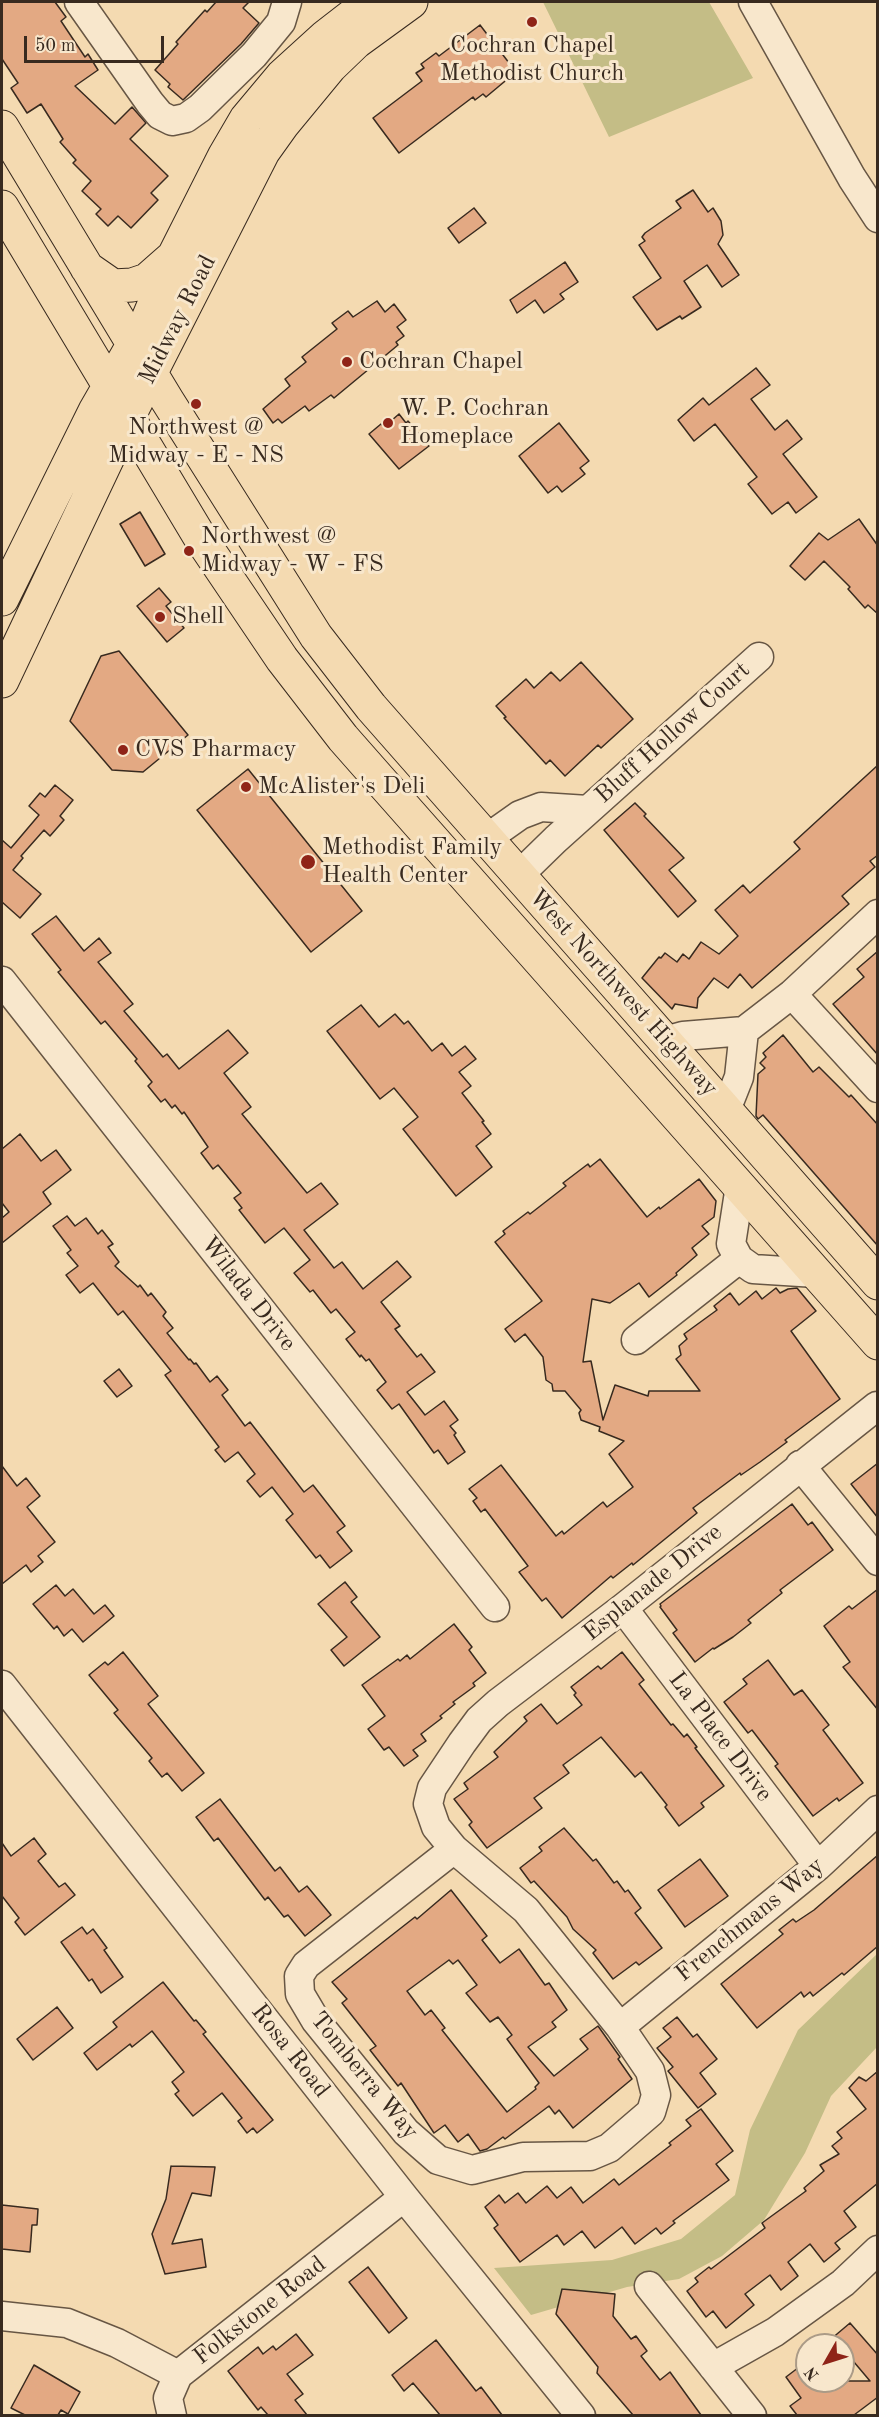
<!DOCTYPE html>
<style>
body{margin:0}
#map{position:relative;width:879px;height:2417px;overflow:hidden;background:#f4dab1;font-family:"Old Standard TT",serif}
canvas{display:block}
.frame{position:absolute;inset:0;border:3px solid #382a1f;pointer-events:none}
.north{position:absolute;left:795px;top:2333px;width:60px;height:60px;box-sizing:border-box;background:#f8e7cc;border:2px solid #ab9b87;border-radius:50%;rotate:231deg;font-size:16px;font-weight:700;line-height:24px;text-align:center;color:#382a1f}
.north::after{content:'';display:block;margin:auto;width:21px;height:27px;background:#8f2418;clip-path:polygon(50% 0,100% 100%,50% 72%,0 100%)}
.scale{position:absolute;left:24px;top:36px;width:140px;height:27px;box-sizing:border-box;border:3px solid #382a1f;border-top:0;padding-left:8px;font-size:18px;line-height:21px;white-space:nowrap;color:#382a1f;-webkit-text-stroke:4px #f8e7cc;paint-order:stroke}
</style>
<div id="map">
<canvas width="879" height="2417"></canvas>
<div class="frame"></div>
<div class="north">N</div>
<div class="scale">50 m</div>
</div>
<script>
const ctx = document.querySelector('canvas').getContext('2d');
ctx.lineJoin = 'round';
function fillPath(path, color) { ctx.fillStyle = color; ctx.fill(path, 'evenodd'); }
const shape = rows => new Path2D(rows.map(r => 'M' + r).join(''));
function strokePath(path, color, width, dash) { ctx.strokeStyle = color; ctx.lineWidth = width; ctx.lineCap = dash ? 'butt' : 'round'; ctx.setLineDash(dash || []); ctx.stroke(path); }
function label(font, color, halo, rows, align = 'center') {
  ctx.font = font + ' "Old Standard TT",serif'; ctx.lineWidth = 6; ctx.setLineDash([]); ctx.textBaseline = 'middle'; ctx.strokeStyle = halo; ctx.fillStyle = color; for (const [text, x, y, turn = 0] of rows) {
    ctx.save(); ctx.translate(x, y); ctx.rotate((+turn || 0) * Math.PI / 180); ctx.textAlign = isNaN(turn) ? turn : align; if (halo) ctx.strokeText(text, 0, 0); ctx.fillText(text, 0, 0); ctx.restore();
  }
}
fillPath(shape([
 [543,2,709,2,753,78,609,137],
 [877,1954,877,2047,831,2096,805,2153,764,2220,722,2256,679,2279,627,2287,531,2315,494,2268,612,2260,681,2239,735,2195,750,2130,798,2030]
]), '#c4bd86');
const building = shape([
 [2,2,55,2,66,17,61,21,85,57,88,54,98,70,75,86,115,124,132,107,146,123,130,139,168,176,151,193,158,200,131,228,118,216,108,226,96,214,101,209,82,191,91,181,73,163,76,160,60,142,63,139,41,104,27,113,11,88,18,83,2,59,2,2],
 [216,2,249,2,243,8,259,23,241,44,183,100,168,87,170,84,155,70,178,44,176,42,205,10,207,12,216,2],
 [480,25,516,72,486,97,483,94,475,100,473,97,399,153,373,118,422,81,416,73,424,68,421,64,436,53,439,56,480,25],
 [693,190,708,212,713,208,721,221,723,235,718,244,739,275,722,287,707,265,684,281,701,307,682,319,680,316,657,330,633,297,661,278,639,245,645,241,642,237,645,233,681,208,676,201,693,190],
 [474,208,486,223,459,243,448,228,474,208],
 [565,262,578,282,560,294,564,299,544,313,535,300,517,313,510,300,565,262],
 [377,301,385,312,394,304,406,320,397,327,404,336,396,342,398,345,334,398,331,395,309,411,305,406,282,423,278,419,273,423,263,409,290,386,285,379,306,362,302,357,337,329,332,323,348,311,353,317,377,301],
 [756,368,770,385,751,399,775,430,787,420,802,439,783,454,817,497,796,513,788,502,772,514,748,484,757,477,715,424,694,441,678,420,703,398,709,405,756,368],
 [399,414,406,423,408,421,429,446,399,469,369,434,381,424,384,427,399,414],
 [559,423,589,461,580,468,585,474,562,492,557,486,548,493,519,456,559,423],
 [140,512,165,554,145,566,120,524,140,512],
 [859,519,878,546,878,614,868,605,865,608,848,589,850,587,824,561,805,580,790,566,819,533,828,540,859,519],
 [159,588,171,602,166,606,184,628,167,642,137,606,159,588],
 [119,651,188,735,143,772,112,770,70,721,101,656,119,651],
 [581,662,633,719,601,748,598,745,565,776,550,760,546,764,504,718,506,717,496,706,526,679,534,688,551,672,560,681,581,662],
 [878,765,878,855,870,861,875,867,842,896,849,904,752,988,740,974,728,988,714,978,698,998,697,1008,675,1004,672,1009,642,978,659,957,661,958,665,953,677,962,683,954,689,959,701,942,719,954,738,936,715,910,743,885,750,893,800,849,794,842,878,765],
 [248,769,362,911,311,952,197,810,248,769],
 [55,785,73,800,60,816,64,820,50,836,44,830,21,856,23,858,13,870,41,894,20,918,2,902,2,840,11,848,39,815,29,806,40,793,45,797,55,785],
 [635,803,646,814,644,816,684,858,669,870,696,901,678,917,604,830,635,803],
 [56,916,84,951,99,938,111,953,98,962,133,1004,124,1011,163,1057,167,1054,179,1069,228,1030,248,1053,224,1073,251,1107,242,1114,307,1193,321,1183,338,1204,304,1230,334,1268,342,1262,363,1289,397,1261,411,1277,381,1302,400,1326,395,1329,417,1357,421,1354,435,1372,407,1392,425,1415,444,1401,458,1420,450,1426,456,1433,454,1435,465,1452,448,1464,438,1450,434,1453,399,1404,392,1409,377,1390,386,1382,369,1359,366,1361,361,1355,360,1357,346,1339,355,1332,336,1309,331,1313,313,1290,310,1292,294,1273,310,1260,284,1228,265,1243,239,1210,242,1208,234,1198,241,1193,218,1165,213,1169,201,1153,208,1147,184,1112,182,1114,175,1105,172,1108,165,1099,161,1102,148,1086,152,1082,135,1061,137,1059,105,1021,101,1024,58,972,61,970,32,934,56,916],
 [878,951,878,1055,833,1004,864,977,857,969,878,951],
 [361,1005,379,1027,395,1014,404,1024,408,1021,432,1051,442,1043,452,1056,465,1046,476,1059,459,1072,471,1086,462,1093,484,1121,482,1122,491,1134,476,1146,492,1167,456,1196,403,1129,418,1117,394,1088,380,1099,327,1031,361,1005],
 [783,1035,813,1072,819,1067,849,1097,851,1095,878,1125,878,1246,763,1115,758,1119,756,1116,758,1074,765,1068,760,1063,766,1057,763,1053,783,1035],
 [20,1134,41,1161,56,1150,71,1170,43,1192,51,1204,2,1243,2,1218,9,1212,2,1203,2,1149,20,1134],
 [600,1159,647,1217,659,1207,660,1209,699,1179,716,1201,714,1217,702,1226,709,1234,692,1248,697,1255,676,1273,677,1275,649,1297,639,1283,610,1303,592,1299,583,1362,591,1361,603,1420,615,1385,648,1396,649,1391,700,1391,676,1359,681,1355,679,1346,687,1339,684,1334,717,1310,714,1306,730,1293,739,1305,756,1291,762,1299,776,1288,780,1293,788,1289,797,1288,816,1311,791,1331,840,1399,785,1440,787,1442,760,1462,741,1475,740,1473,693,1508,697,1513,633,1565,632,1563,613,1578,611,1576,562,1618,546,1598,542,1601,519,1572,528,1566,485,1509,481,1512,473,1501,477,1498,469,1489,501,1465,556,1536,562,1531,564,1534,603,1502,607,1507,633,1487,609,1454,624,1441,599,1431,600,1427,581,1420,579,1413,581,1410,565,1391,553,1391,552,1384,546,1380,543,1357,525,1334,515,1342,505,1329,542,1301,495,1242,505,1234,503,1231,528,1212,530,1214,566,1186,563,1183,588,1164,590,1167,600,1159],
 [67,1216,75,1226,86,1218,98,1234,102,1230,113,1244,108,1247,119,1262,115,1266,138,1287,140,1285,148,1296,151,1293,166,1312,163,1316,173,1328,167,1333,189,1360,190,1359,194,1364,196,1363,210,1382,217,1376,228,1390,222,1395,245,1426,250,1422,304,1492,313,1485,345,1526,337,1532,352,1551,330,1568,320,1555,316,1558,286,1520,293,1514,272,1487,260,1497,247,1481,255,1474,238,1452,225,1462,215,1450,219,1447,165,1375,171,1371,123,1311,118,1315,93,1283,80,1293,66,1275,78,1266,67,1253,71,1250,53,1226,67,1216],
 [119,1369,132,1386,117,1397,104,1381,119,1369],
 [878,1463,878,1518,851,1484,878,1463],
 [2,1466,17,1486,26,1478,40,1496,27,1507,55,1542,38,1556,43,1562,31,1572,26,1565,2,1584,2,1466],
 [792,1504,808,1525,812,1522,833,1550,780,1590,782,1593,748,1620,751,1623,733,1637,714,1649,713,1648,695,1662,673,1633,677,1630,660,1607,661,1606,660,1604,792,1504],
 [345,1582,357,1597,351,1602,380,1637,344,1666,331,1650,347,1637,318,1604,345,1582],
 [56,1585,65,1596,73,1589,94,1614,105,1605,114,1616,83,1642,72,1629,64,1636,57,1626,54,1629,33,1604,56,1585],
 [878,1589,878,1710,843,1667,850,1662,824,1626,849,1606,852,1609,878,1589],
 [454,1624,472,1647,469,1650,486,1673,473,1683,475,1686,453,1702,455,1704,440,1716,442,1718,421,1734,426,1741,413,1750,418,1756,404,1766,389,1747,384,1750,368,1729,385,1716,362,1685,398,1659,400,1661,407,1655,410,1659,454,1624],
 [123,1652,158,1696,148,1704,204,1773,182,1791,167,1773,162,1777,149,1761,152,1758,114,1713,118,1710,89,1675,105,1662,108,1665,123,1652],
 [622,1652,644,1680,639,1684,671,1725,673,1724,684,1737,687,1734,697,1747,695,1748,724,1786,701,1803,704,1807,679,1826,665,1807,667,1805,641,1772,635,1777,601,1737,563,1765,569,1773,534,1798,542,1808,487,1848,469,1825,472,1822,454,1799,468,1789,464,1783,498,1757,494,1752,527,1721,524,1717,541,1704,557,1724,582,1705,574,1695,576,1693,571,1687,598,1666,601,1669,622,1652],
 [768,1660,794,1695,802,1690,829,1725,823,1730,863,1783,839,1801,837,1798,813,1816,775,1766,778,1764,752,1730,748,1733,724,1702,747,1684,743,1679,768,1660],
 [220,1799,275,1871,280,1867,299,1892,307,1886,331,1915,305,1936,288,1915,284,1917,268,1897,265,1900,218,1838,214,1841,196,1817,220,1799],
 [564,1828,593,1861,596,1859,614,1883,617,1881,625,1892,628,1890,641,1908,635,1913,662,1948,639,1965,636,1962,613,1979,593,1953,596,1950,573,1929,567,1917,534,1881,531,1883,520,1868,542,1851,539,1847,564,1828],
 [34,1838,46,1854,38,1861,59,1887,65,1883,75,1895,25,1935,15,1922,19,1918,2,1896,2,1843,11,1856,34,1838],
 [878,1855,878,1946,844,1975,842,1973,813,1996,810,1992,804,1997,801,1992,757,2028,721,1984,783,1934,779,1930,793,1919,796,1922,814,1910,878,1855],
 [700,1859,728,1896,685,1927,658,1890,700,1859],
 [451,1890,487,1936,482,1940,500,1963,519,1949,545,1985,549,1983,567,2010,552,2022,556,2027,528,2047,554,2076,588,2049,580,2039,598,2026,620,2057,618,2059,632,2079,573,2128,559,2110,555,2114,549,2106,505,2139,503,2137,487,2149,480,2151,468,2134,458,2142,445,2125,434,2133,401,2083,398,2086,370,2050,376,2046,342,2003,347,1999,332,1982,415,1917,417,1919,451,1890],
 [449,1960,453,1964,458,1960,477,1985,466,1993,490,2022,498,2017,512,2035,507,2039,539,2083,535,2087,536,2089,507,2112,442,2030,445,2028,431,2010,425,2015,407,1991,449,1960],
 [82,1927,87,1934,93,1929,107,1948,104,1950,123,1977,101,1993,92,1979,89,1981,61,1942,82,1927],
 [163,1982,194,2021,196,2020,206,2032,203,2034,273,2120,257,2133,253,2128,247,2133,238,2121,242,2118,222,2093,193,2116,175,2094,179,2091,172,2082,184,2072,152,2031,132,2047,130,2044,97,2070,84,2053,117,2027,113,2022,163,1982],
 [57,2007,73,2028,33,2060,17,2039,57,2007],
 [677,2017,693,2037,697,2034,717,2059,700,2073,716,2094,698,2108,668,2071,673,2067,657,2048,671,2037,663,2028,677,2017],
 [878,2071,878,2183,844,2211,856,2227,835,2243,840,2249,824,2262,810,2244,788,2262,798,2276,781,2290,770,2275,745,2294,754,2305,726,2328,713,2311,706,2317,687,2291,698,2282,695,2278,709,2267,711,2269,765,2228,762,2223,806,2191,804,2188,824,2171,820,2165,839,2154,832,2146,842,2138,837,2132,866,2109,849,2088,859,2077,866,2081,878,2071],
 [701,2109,733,2151,716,2164,729,2180,673,2221,675,2223,661,2234,656,2228,635,2244,622,2227,595,2248,582,2231,564,2245,557,2235,520,2262,494,2228,498,2225,485,2207,499,2195,505,2203,518,2193,526,2203,547,2186,557,2198,571,2187,583,2203,614,2179,619,2185,671,2145,669,2143,691,2126,686,2120,701,2109],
 [171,2166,215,2167,211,2196,192,2193,172,2244,202,2239,206,2267,165,2274,152,2234,166,2199,171,2166],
 [2,2205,38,2209,37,2225,32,2225,30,2252,2,2249,2,2205],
 [368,2267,407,2318,389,2333,349,2282,368,2267],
 [562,2289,615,2294,613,2316,631,2339,636,2336,647,2351,641,2356,660,2380,670,2372,701,2415,633,2415,597,2373,598,2367,556,2314,562,2289],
 [850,2323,878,2355,878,2397,854,2415,797,2415,790,2406,801,2398,786,2377,807,2361,807,2381,870,2381,843,2349,843,2345,824,2345,850,2323],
 [296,2334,313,2355,287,2374,303,2394,295,2400,307,2415,268,2415,261,2407,258,2410,228,2371,258,2347,263,2354,273,2346,276,2350,296,2334],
 [436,2340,476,2391,481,2387,502,2415,440,2415,413,2383,404,2391,392,2375,436,2340],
 [34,2365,80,2392,68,2414,61,2410,58,2415,25,2415,11,2408,34,2365]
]);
fillPath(building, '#e3a983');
strokePath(building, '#382a1f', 1.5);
const minor = shape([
 [79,2,150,103,160,115,172,121,186,118,200,108,254,55,281,22,287,2],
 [753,2,852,178,878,218],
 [486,839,520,815,541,807,588,810],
 [518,876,556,839,759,657],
 [2,981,495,1607],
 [792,994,878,1088],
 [665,1041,683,1036,744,1031,792,994,878,914],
 [726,1110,739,1077,744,1031],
 [740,1186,731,1244,739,1259,753,1269,816,1273],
 [636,1340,739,1259],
 [800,1465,878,1561],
 [623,1608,818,1866],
 [2,1685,404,2197,581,2416],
 [454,1849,306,1965,299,1976,300,1994,316,2021,406,2132,438,2160,472,2170,523,2157,590,2156,609,2148,651,2112,656,2095,650,2071,620,2027,526,1910,454,1849,436,1827,428,1804,432,1788,462,1743,479,1720,498,1703,623,1608,877,1406],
 [620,2027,818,1866,878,1810],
 [649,2286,752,2416],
 [2,2316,67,2323,117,2343,178,2375],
 [713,2367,775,2332,843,2283,878,2250],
 [172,2416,168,2398,178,2375,404,2197]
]);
const major = shape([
 [2,127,167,400,316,636,371,707,878,1283],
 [2,207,201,539,282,659,343,738,380,780,878,1343],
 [87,268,113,286,132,285,147,280,172,258],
 [2,599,95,411,148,319,175,254,225,155,246,119,282,76,326,36,370,2],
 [2,681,111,451,263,152,283,124,330,67,356,42,411,2]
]);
strokePath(minor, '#675644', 31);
strokePath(major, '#382a1f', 35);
strokePath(minor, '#f8e7cc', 28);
strokePath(major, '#f4dab1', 33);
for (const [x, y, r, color] of [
 [532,22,6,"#8f2418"],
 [347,362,6,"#8f2418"],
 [196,404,6,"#8f2418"],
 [388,423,6,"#8f2418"],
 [189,551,6,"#8f2418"],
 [160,617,6,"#8f2418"],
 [123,750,6,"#8f2418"],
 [246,787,6,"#8f2418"],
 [308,862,8,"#8f2418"]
]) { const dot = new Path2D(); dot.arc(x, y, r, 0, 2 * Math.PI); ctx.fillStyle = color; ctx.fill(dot); strokePath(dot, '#f8e7cc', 2); }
label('24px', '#382a1f', '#f8e7cc', [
 ["Cochran Chapel",532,46,"center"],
 ["Methodist Church",532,74,"center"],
 ["Cochran Chapel",359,362],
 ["W. P. Cochran",400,409],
 ["Homeplace",400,437],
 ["Northwest @",196,428,"center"],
 ["Midway - E - NS",196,456,"center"],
 ["Northwest @",201,537],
 ["Midway - W - FS",201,565],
 ["Shell",172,617],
 ["CVS Pharmacy",135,750],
 ["McAlister's Deli",258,787],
 ["Methodist Family",322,848],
 ["Health Center",322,876]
], 'left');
label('24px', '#382a1f', '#f8e7cc', [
 ["Midway Road",178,320,-63],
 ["Bluff Hollow Court",673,733,-42],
 ["West Northwest Highway",623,993,48],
 ["Wilada Drive",248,1294,52],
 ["Esplanade Drive",653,1583,-39],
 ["La Place Drive",720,1737,53],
 ["Frenchmans Way",750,1920,-39],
 ["Rosa Road",290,2051,52],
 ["Tomberra Way",364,2076,51],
 ["Folkstone Road",260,2311,-38]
]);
</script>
